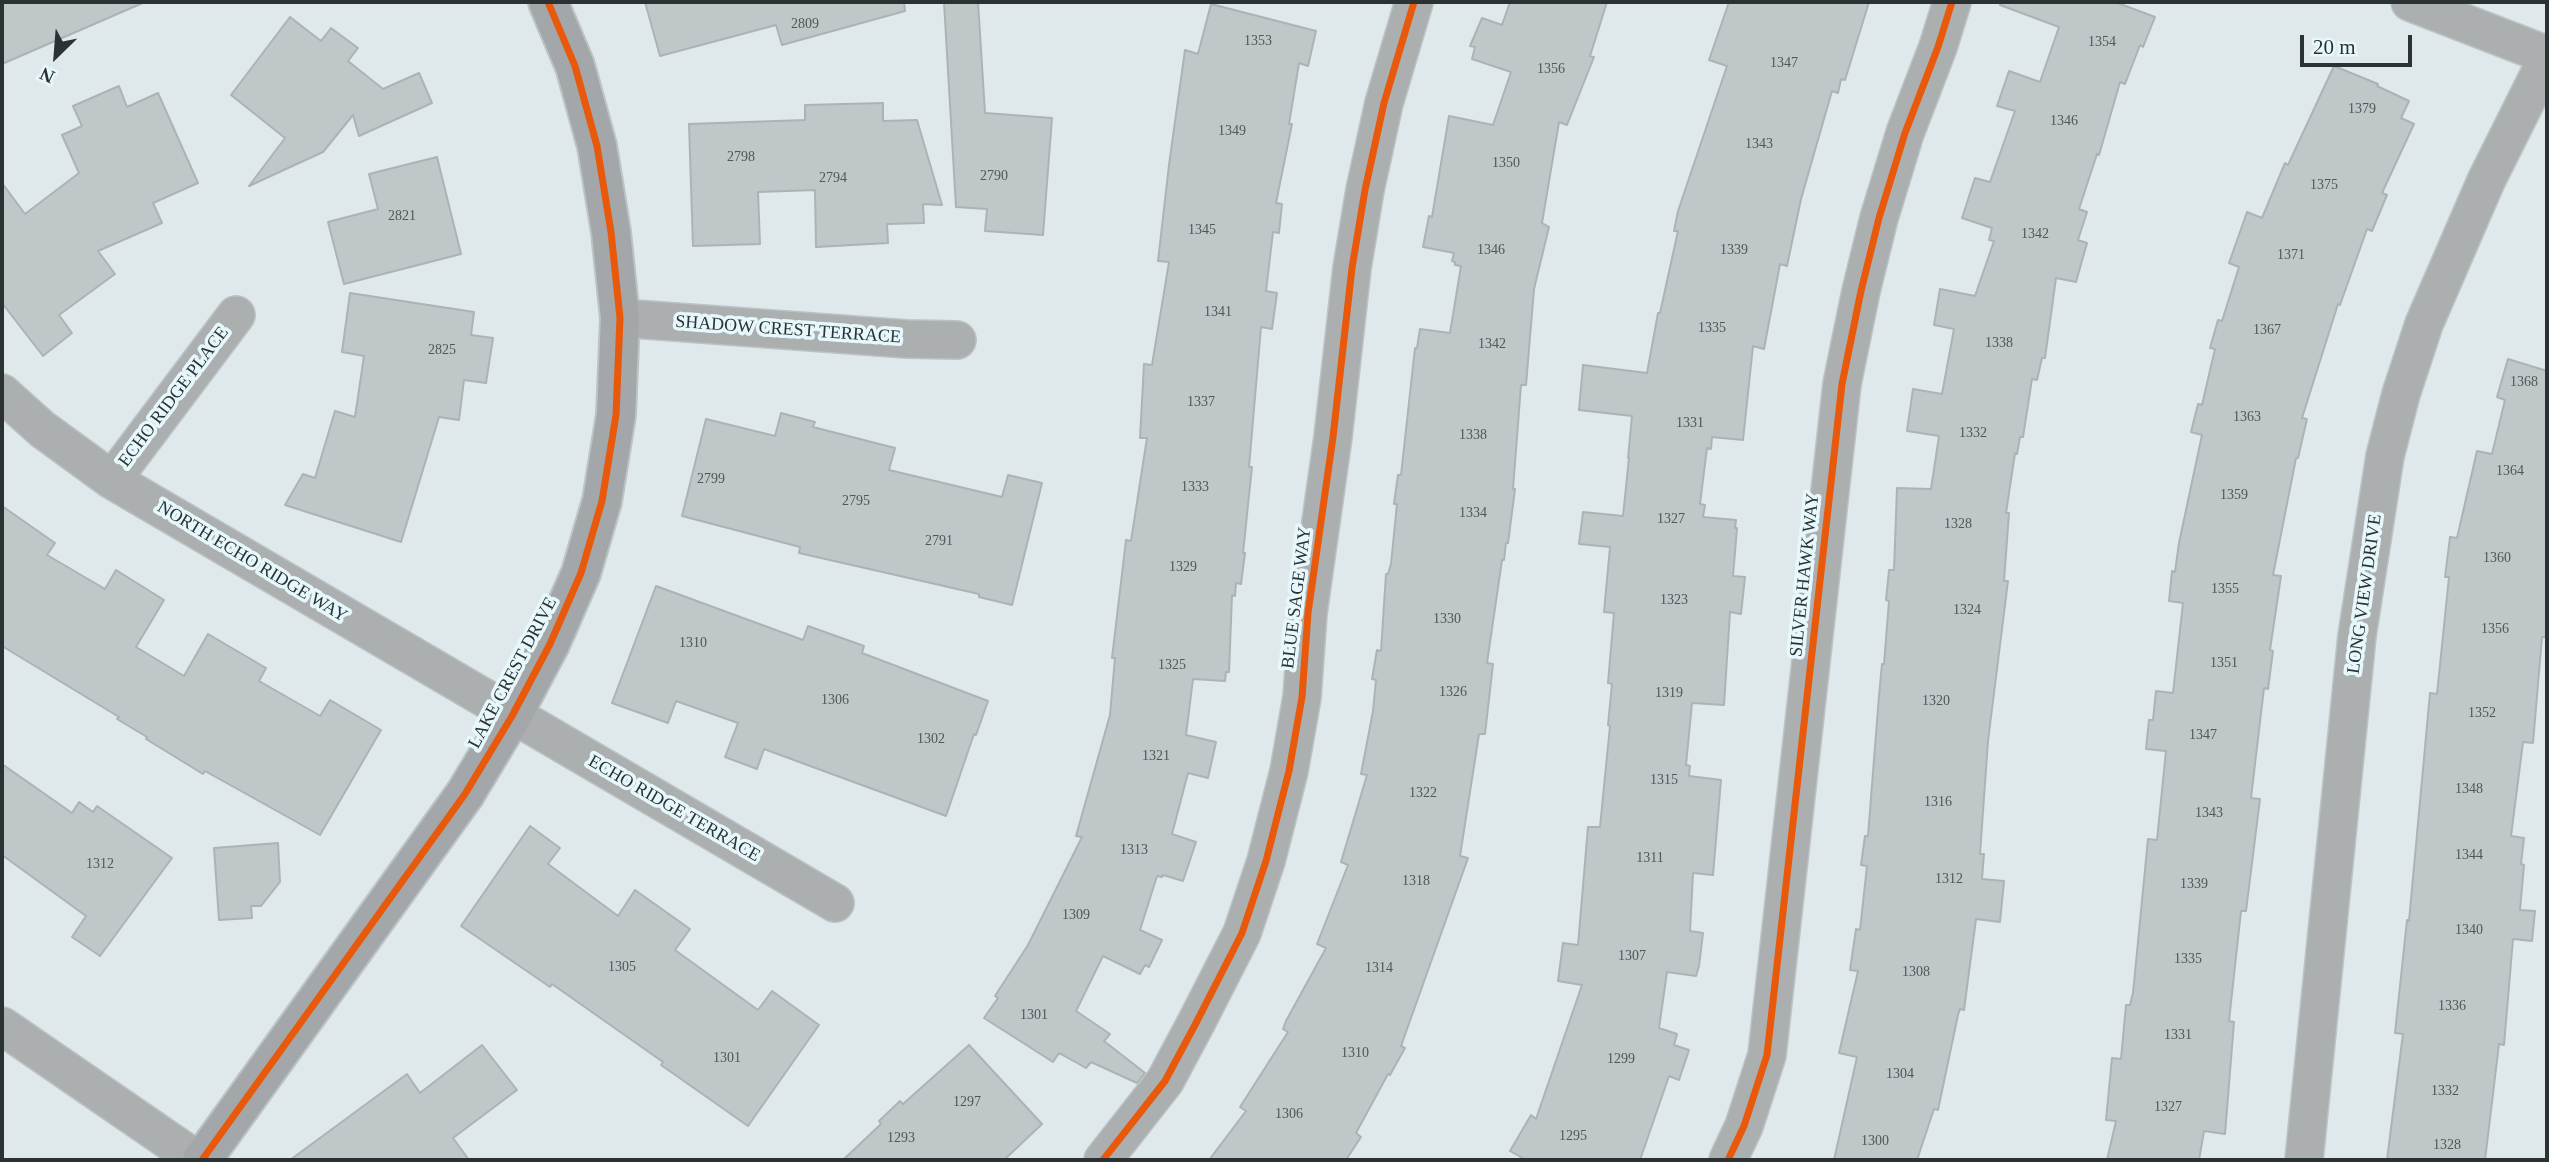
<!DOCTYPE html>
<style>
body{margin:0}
#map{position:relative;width:2549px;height:1162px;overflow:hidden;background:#dfe8ea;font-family:"Times New Roman",serif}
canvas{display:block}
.frame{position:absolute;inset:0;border:4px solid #2b3233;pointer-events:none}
.north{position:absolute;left:21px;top:21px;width:70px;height:70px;-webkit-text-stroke:5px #e7f8fd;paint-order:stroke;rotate:205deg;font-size:19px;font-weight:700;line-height:28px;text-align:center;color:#2b3233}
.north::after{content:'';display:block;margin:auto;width:24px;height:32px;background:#2b3233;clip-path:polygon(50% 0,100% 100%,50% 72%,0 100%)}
.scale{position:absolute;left:2300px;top:35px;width:112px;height:32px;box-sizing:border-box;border:4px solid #2b3233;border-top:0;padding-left:9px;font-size:21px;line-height:24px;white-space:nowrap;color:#2b3233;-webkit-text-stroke:5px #e7f8fd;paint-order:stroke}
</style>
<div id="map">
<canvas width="2549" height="1162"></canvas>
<div class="frame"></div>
<div class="north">N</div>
<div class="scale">20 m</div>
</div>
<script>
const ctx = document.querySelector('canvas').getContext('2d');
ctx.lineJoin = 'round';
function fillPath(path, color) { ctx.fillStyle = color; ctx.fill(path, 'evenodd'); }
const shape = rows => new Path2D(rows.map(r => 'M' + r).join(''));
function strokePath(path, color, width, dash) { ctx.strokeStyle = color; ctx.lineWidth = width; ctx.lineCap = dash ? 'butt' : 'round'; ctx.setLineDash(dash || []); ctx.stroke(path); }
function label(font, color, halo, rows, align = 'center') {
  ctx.font = font + ' "Times New Roman",serif'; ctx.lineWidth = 7; ctx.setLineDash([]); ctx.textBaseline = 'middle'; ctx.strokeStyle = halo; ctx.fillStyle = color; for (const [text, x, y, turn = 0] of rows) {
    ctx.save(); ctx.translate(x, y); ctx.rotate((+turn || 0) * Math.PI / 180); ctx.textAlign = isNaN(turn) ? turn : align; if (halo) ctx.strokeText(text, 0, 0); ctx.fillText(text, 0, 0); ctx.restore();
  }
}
const building = shape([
 [2,2,145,2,2,64,2,2],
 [645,2,904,2,905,11,782,45,776,25,660,56,645,2],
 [944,2,978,2,985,113,1052,118,1043,235,985,231,987,209,956,207,944,2],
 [1510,2,1607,2,1590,56,1594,57,1567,125,1559,122,1542,223,1549,227,1534,289,1526,385,1521,385,1513,489,1515,489,1508,543,1506,543,1504,560,1502,560,1487,663,1493,664,1485,734,1479,734,1460,856,1468,858,1401,1046,1405,1048,1390,1075,1388,1074,1356,1133,1361,1137,1346,1160,1209,1160,1246,1111,1240,1107,1288,1032,1283,1029,1286,1021,1326,948,1317,944,1348,865,1341,862,1367,775,1361,774,1373,711,1376,680,1372,679,1377,650,1381,651,1386,574,1388,574,1391,564,1397,504,1394,504,1398,475,1401,475,1415,348,1417,348,1420,329,1450,333,1461,266,1455,265,1455,262,1452,261,1454,253,1423,247,1429,216,1432,217,1449,116,1493,125,1511,72,1472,59,1475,47,1470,46,1482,18,1502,25,1510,2],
 [1729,2,1869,2,1845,80,1841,79,1838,93,1832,91,1801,199,1787,266,1780,264,1764,349,1753,346,1743,440,1712,437,1711,449,1707,448,1700,504,1705,505,1703,517,1736,520,1735,528,1737,528,1733,576,1745,577,1741,614,1730,612,1724,705,1692,703,1686,765,1690,766,1689,776,1721,780,1713,875,1693,873,1690,931,1703,933,1699,966,1696,976,1667,972,1659,1028,1677,1034,1674,1045,1689,1050,1679,1080,1669,1076,1640,1160,1526,1160,1510,1151,1531,1115,1536,1119,1582,985,1558,981,1563,943,1578,945,1588,827,1600,827,1610,726,1608,725,1612,684,1608,683,1614,613,1604,612,1610,547,1579,544,1583,512,1623,516,1629,458,1628,458,1632,416,1579,410,1583,365,1647,373,1658,313,1660,313,1678,231,1674,231,1678,211,1727,66,1709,60,1729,2],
 [2001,2,2115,2,2155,17,2143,47,2140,45,2125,84,2120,82,2099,155,2097,154,2079,209,2087,212,2078,240,2087,243,2076,282,2056,278,2045,358,2042,358,2037,380,2032,379,2023,437,2020,437,2017,454,2015,453,2006,513,2009,513,2004,581,2008,581,1988,741,1980,854,1984,854,1982,879,2004,881,2000,922,1976,919,1964,1010,1960,1009,1958,1015,1938,1110,1934,1109,1917,1160,1834,1160,1857,1057,1839,1053,1858,971,1850,970,1856,929,1860,930,1867,866,1861,865,1865,836,1868,836,1879,696,1882,664,1884,664,1889,601,1886,600,1889,570,1894,570,1897,488,1931,489,1939,436,1907,431,1913,389,1942,394,1954,329,1934,325,1940,289,1975,296,1994,241,1989,240,1992,228,1962,218,1975,178,1990,182,2015,111,1997,106,2009,71,2040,82,2059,27,2000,5,2001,2],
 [1211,4,1316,31,1308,66,1299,63,1289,124,1292,124,1276,203,1282,204,1279,233,1273,232,1266,291,1277,293,1272,329,1261,327,1249,467,1252,467,1243,553,1245,553,1241,584,1236,583,1235,596,1232,595,1229,672,1226,672,1225,681,1193,679,1186,735,1216,742,1208,778,1188,773,1172,834,1196,842,1183,881,1163,875,1162,877,1157,876,1140,930,1162,940,1149,967,1145,965,1140,974,1103,956,1076,1011,1110,1034,1104,1041,1145,1073,1137,1083,1091,1062,1086,1068,1059,1053,1053,1062,984,1018,998,998,995,996,1028,945,1082,837,1076,836,1110,715,1115,658,1112,658,1126,540,1131,541,1147,438,1140,438,1144,364,1152,365,1169,262,1158,261,1169,165,1185,50,1198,54,1211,4],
 [290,17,321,41,331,28,358,48,348,61,383,89,419,73,432,103,359,136,353,115,323,152,249,186,285,138,231,95,290,17],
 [2334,66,2378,84,2377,86,2409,101,2401,118,2414,124,2382,193,2387,195,2372,231,2367,229,2340,305,2338,304,2302,418,2307,419,2298,458,2296,458,2273,575,2281,576,2270,650,2273,651,2268,689,2264,688,2251,798,2260,799,2246,911,2241,911,2229,1021,2234,1022,2225,1134,2204,1131,2199,1160,2107,1160,2116,1121,2106,1120,2112,1058,2121,1059,2126,1005,2130,1005,2133,993,2148,839,2157,840,2166,751,2146,749,2149,720,2153,720,2156,691,2173,693,2183,603,2169,601,2172,571,2175,572,2179,543,2202,435,2191,432,2198,404,2202,405,2215,349,2210,348,2218,320,2222,321,2239,267,2229,263,2247,212,2262,218,2285,163,2288,165,2334,66],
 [119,86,127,107,158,93,198,183,153,203,162,223,98,251,115,274,59,315,72,333,43,356,2,303,2,183,25,214,79,173,62,135,82,126,73,106,119,86],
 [883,103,883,121,917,120,942,205,923,204,924,223,887,224,888,243,816,247,815,190,758,192,760,244,693,246,689,124,805,120,805,105,883,103],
 [437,157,461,254,344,284,328,222,378,209,369,174,437,157],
 [350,293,474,312,471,335,493,338,486,383,464,380,459,420,439,417,401,542,285,505,303,474,315,478,335,411,355,417,364,356,342,352,350,293],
 [2508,359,2547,371,2547,637,2542,637,2533,743,2523,742,2511,836,2524,838,2521,864,2524,865,2520,910,2535,911,2532,941,2513,939,2504,1045,2499,1044,2485,1160,2387,1160,2403,1034,2395,1033,2407,920,2409,921,2430,693,2437,694,2449,577,2445,577,2450,537,2457,538,2477,451,2492,454,2505,400,2497,397,2508,359],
 [781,413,815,422,813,427,895,448,889,470,1002,497,1008,475,1042,483,1012,605,979,597,979,594,799,553,800,547,682,516,706,419,775,436,781,413],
 [2,506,55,543,47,555,105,589,116,570,164,600,136,647,184,676,208,634,266,668,259,681,320,716,330,700,381,730,320,835,205,771,203,774,146,739,147,737,117,719,119,717,2,646,2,506],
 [656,586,803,640,808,626,864,646,862,653,988,701,976,735,974,734,946,816,764,749,757,769,725,757,738,723,676,701,668,723,612,703,656,586],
 [2,764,72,813,79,802,93,812,97,806,172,858,100,956,72,937,86,916,2,855,2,764],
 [530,826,560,848,548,864,618,916,635,890,690,929,675,950,758,1010,772,991,819,1025,748,1126,661,1065,663,1062,552,984,550,987,461,926,530,826],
 [278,843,280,882,261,906,251,906,252,918,219,920,214,848,278,843],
 [482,1045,517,1090,453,1138,469,1160,290,1160,407,1074,420,1093,482,1045],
 [969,1045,1042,1124,1004,1160,843,1160,881,1124,879,1121,900,1101,903,1104,969,1045]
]);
fillPath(building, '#c0c7c9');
strokePath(building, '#acb3b5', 2);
const minor = shape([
 [2410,2,2547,55],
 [620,318,907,339,957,340],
 [2,393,42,429,112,480,835,903],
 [112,480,236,315],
 [2,1026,197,1160],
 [1103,1160,1165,1081,1196,1023,1242,933,1266,861,1289,771,1302,697,1308,613,1333,437,1352,268,1365,190,1384,103,1414,2],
 [1728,1160,1744,1126,1767,1055,1842,384,1861,291,1879,218,1905,133,1938,47,1952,2],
 [2304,1160,2357,636,2385,456,2401,394,2424,324,2486,181,2547,59]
]);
const major = shape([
 [202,1160,465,794,512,716,550,644,581,573,602,501,616,415,620,318,611,232,597,146,575,66,548,2]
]);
strokePath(minor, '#bcc3c5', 40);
strokePath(major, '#bcc3c5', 42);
strokePath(minor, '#acafb0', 37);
strokePath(major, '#a3a7a9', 38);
strokePath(shape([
 [202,1160,465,794,512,716,550,644,581,573,602,501,616,415,620,318,611,232,597,146,575,66,548,2],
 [1103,1160,1165,1081,1196,1023,1242,933,1266,861,1289,771,1302,697,1308,613,1333,437,1352,268,1365,190,1384,103,1414,2],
 [1728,1160,1744,1126,1767,1055,1842,384,1861,291,1879,218,1905,133,1938,47,1952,2]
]), '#e8590c', 7);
label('14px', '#505758', null, [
 ["2809",805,24],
 ["1353",1258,41],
 ["1354",2102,42],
 ["1347",1784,63],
 ["1356",1551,69],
 ["1379",2362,109],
 ["1346",2064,121],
 ["1349",1232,131],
 ["1343",1759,144],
 ["2798",741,157],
 ["1350",1506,163],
 ["2790",994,176],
 ["2794",833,178],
 ["1375",2324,185],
 ["2821",402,216],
 ["1345",1202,230],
 ["1342",2035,234],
 ["1346",1491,250],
 ["1339",1734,250],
 ["1371",2291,255],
 ["1341",1218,312],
 ["1335",1712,328],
 ["1367",2267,330],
 ["1338",1999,343],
 ["1342",1492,344],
 ["2825",442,350],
 ["1368",2524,382],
 ["1337",1201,402],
 ["1363",2247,417],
 ["1331",1690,423],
 ["1332",1973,433],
 ["1338",1473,435],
 ["1364",2510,471],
 ["2799",711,479],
 ["1333",1195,487],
 ["1359",2234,495],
 ["2795",856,501],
 ["1334",1473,513],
 ["1327",1671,519],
 ["1328",1958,524],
 ["2791",939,541],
 ["1360",2497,558],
 ["1329",1183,567],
 ["1355",2225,589],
 ["1323",1674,600],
 ["1324",1967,610],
 ["1330",1447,619],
 ["1356",2495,629],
 ["1310",693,643],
 ["1351",2224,663],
 ["1325",1172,665],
 ["1326",1453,692],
 ["1319",1669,693],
 ["1306",835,700],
 ["1320",1936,701],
 ["1352",2482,713],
 ["1347",2203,735],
 ["1302",931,739],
 ["1321",1156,756],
 ["1315",1664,780],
 ["1348",2469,789],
 ["1322",1423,793],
 ["1316",1938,802],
 ["1343",2209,813],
 ["1313",1134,850],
 ["1344",2469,855],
 ["1311",1650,858],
 ["1312",100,864],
 ["1312",1949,879],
 ["1318",1416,881],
 ["1339",2194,884],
 ["1309",1076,915],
 ["1340",2469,930],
 ["1307",1632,956],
 ["1335",2188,959],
 ["1305",622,967],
 ["1314",1379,968],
 ["1308",1916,972],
 ["1336",2452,1006],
 ["1301",1034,1015],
 ["1331",2178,1035],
 ["1310",1355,1053],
 ["1301",727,1058],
 ["1299",1621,1059],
 ["1304",1900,1074],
 ["1332",2445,1091],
 ["1297",967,1102],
 ["1327",2168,1107],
 ["1306",1289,1114],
 ["1295",1573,1136],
 ["1293",901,1138],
 ["1300",1875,1141],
 ["1328",2447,1145]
]);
label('18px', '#2b3233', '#e7f8fd', [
 ["SHADOW CREST TERRACE",788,330,4],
 ["ECHO RIDGE PLACE",174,397,-53],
 ["NORTH ECHO RIDGE WAY",252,562,31],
 ["SILVER HAWK WAY",1805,575,-84],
 ["LONG VIEW DRIVE",2365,594,-82],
 ["BLUE SAGE WAY",1297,598,-83],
 ["LAKE CREST DRIVE",513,673,-62],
 ["ECHO RIDGE TERRACE",674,809,30]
]);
</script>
